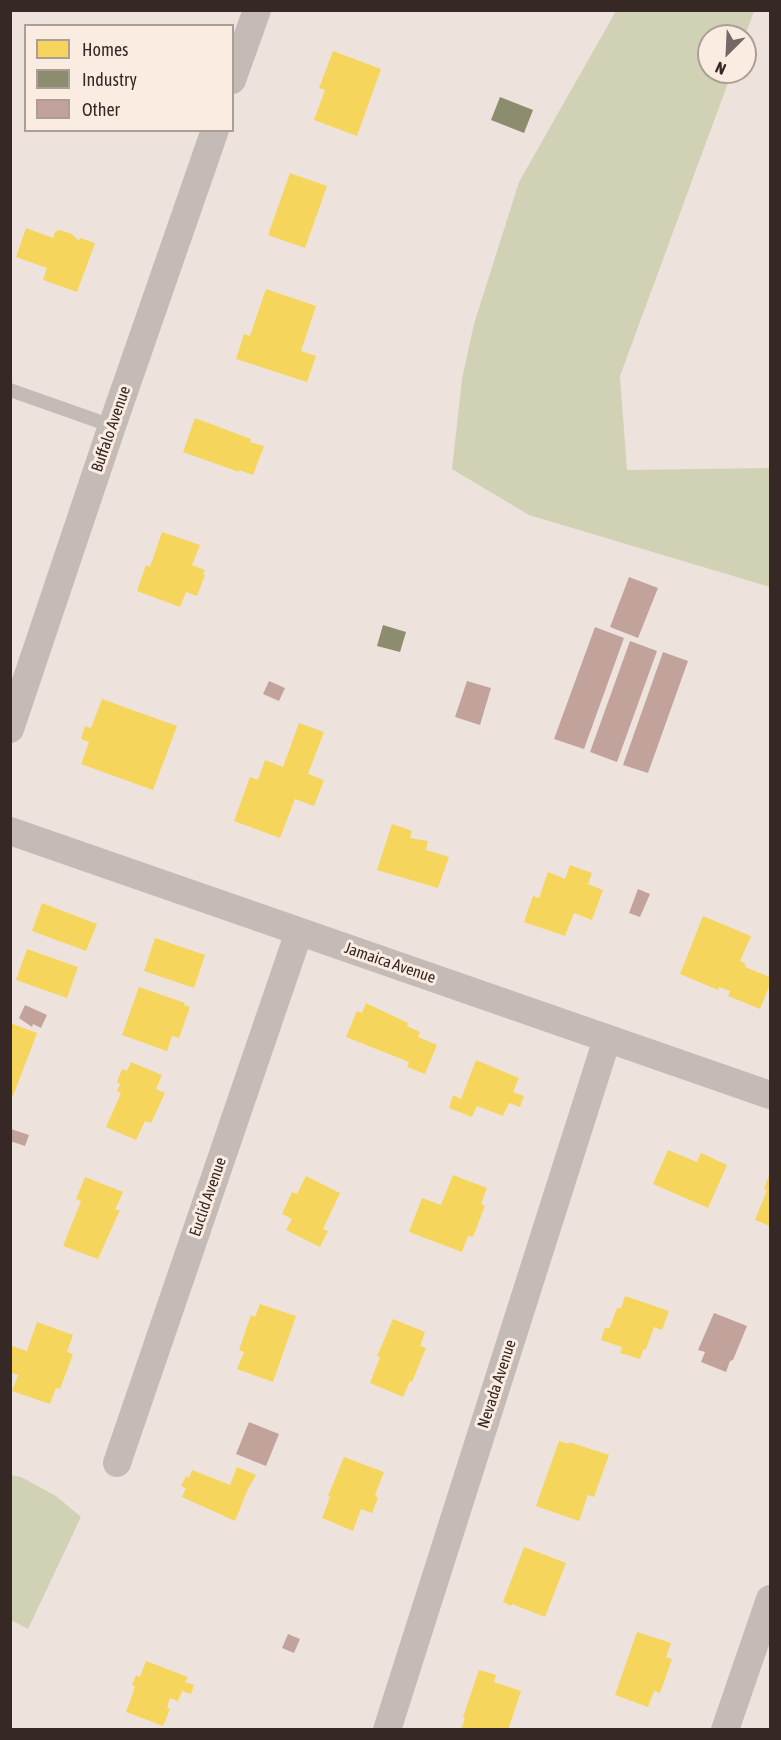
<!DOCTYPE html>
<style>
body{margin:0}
#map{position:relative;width:781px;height:1740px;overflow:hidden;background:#ede3dc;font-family:"Asap Condensed",sans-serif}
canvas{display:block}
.frame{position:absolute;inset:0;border:12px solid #352825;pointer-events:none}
.legend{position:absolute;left:24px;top:24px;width:210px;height:108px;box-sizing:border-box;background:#fbece2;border:2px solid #ac9e96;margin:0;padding:8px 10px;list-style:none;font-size:18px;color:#352825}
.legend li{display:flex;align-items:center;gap:12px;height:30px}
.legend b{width:30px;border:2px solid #ac9e96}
.north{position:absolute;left:697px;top:24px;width:60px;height:60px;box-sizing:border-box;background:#fbece2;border:2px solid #ac9e96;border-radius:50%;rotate:204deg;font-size:16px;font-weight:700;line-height:24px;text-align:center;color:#352825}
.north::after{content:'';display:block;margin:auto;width:21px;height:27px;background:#756965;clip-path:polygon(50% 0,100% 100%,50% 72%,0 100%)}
</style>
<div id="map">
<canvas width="781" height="1740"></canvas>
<div class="frame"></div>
<ul class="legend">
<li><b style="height:16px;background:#f6d55c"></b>Homes</li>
<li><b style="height:16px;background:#8c8c6e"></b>Industry</li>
<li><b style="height:16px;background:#c2a39c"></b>Other</li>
</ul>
<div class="north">N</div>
</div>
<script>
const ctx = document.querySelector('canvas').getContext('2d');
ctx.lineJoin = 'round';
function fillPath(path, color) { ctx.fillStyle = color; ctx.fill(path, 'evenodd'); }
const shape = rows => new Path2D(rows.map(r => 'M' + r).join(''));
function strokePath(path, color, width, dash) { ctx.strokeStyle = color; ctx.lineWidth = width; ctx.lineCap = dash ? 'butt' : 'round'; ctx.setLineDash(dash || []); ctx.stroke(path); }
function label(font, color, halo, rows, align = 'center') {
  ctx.font = font + ' "Asap Condensed",sans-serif'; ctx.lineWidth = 6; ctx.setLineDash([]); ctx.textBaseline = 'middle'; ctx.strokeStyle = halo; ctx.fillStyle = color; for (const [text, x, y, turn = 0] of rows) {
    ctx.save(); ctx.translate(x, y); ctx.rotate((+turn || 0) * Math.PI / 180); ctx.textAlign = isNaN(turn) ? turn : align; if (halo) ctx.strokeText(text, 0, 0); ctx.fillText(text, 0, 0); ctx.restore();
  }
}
fillPath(shape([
 [616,11,754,11,745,36,709,36,709,72,732,72,620,376,627,470,770,468,770,587,529,515,452,469,462,379,474,324,519,182],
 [11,1475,21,1477,56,1496,81,1517,28,1629,11,1620]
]), '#d0d1b5');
fillPath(shape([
 [333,51,381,69,357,136,314,120,325,90,319,88],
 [290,173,327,186,305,248,268,235],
 [26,228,53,238,55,232,60,230,72,234,79,241,80,238,95,243,77,292,43,280,47,268,16,257],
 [266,289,316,306,301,351,316,356,307,382,236,359,244,334,250,336],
 [195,418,251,439,250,442,264,446,253,475,239,470,239,472,183,452],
 [162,532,200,545,192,565,205,570,203,574,205,575,197,596,186,592,180,607,137,591,146,565,150,567],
 [102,699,177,726,153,790,81,764,89,742,81,739,85,726,91,728],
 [299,723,324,732,308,774,324,780,314,806,295,799,280,838,234,821,250,777,258,780,265,760,283,767],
 [392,824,412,831,410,838,428,841,426,850,449,857,438,888,377,870],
 [570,865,592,873,588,884,603,890,592,920,574,913,565,936,524,922,533,896,539,898,548,872,565,879],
 [42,903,97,924,86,951,32,931],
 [703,916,751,936,740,961,746,964,745,967,770,977,770,984,760,1009,728,996,730,991,719,987,718,990,680,974],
 [155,938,205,955,194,988,144,971],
 [27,949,78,967,67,998,16,980],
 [139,987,185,1003,184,1005,190,1007,179,1038,172,1036,167,1051,122,1035],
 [366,1003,408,1023,407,1026,420,1032,418,1037,437,1045,425,1074,407,1067,409,1062,346,1037,357,1011,362,1013],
 [10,1023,37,1033,13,1096,10,1095],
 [476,1060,519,1078,513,1092,524,1096,520,1107,509,1103,503,1116,477,1106,472,1117,449,1108,453,1095,461,1099],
 [131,1062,162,1075,156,1089,165,1093,151,1123,145,1121,136,1140,106,1127,121,1093,117,1091,120,1084,117,1082,122,1069,127,1071],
 [668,1150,697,1162,701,1153,727,1165,708,1208,653,1184],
 [770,1173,770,1226,755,1220,767,1190,764,1189],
 [453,1175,487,1188,481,1204,485,1206,473,1237,468,1236,462,1252,409,1232,422,1198,441,1205],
 [306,1176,340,1193,323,1229,328,1231,320,1247,286,1230,292,1219,282,1214,292,1192,297,1194],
 [85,1177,123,1192,115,1210,120,1210,98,1259,63,1246,81,1201,76,1199],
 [625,1296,669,1311,662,1330,654,1327,646,1349,643,1350,640,1359,620,1353,622,1347,601,1340,605,1327,609,1329,617,1308,621,1308],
 [260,1304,296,1316,273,1382,237,1369,244,1352,239,1350,251,1315,255,1317],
 [393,1319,425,1332,420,1346,426,1348,412,1382,410,1381,403,1397,370,1383,380,1357,377,1356],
 [37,1322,73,1335,67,1352,73,1354,60,1389,56,1388,50,1404,12,1391,18,1375,10,1372,10,1350,12,1346,27,1351],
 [559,1441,569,1444,569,1442,609,1455,594,1497,588,1495,579,1521,536,1506],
 [344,1457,384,1472,375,1495,378,1498,372,1513,361,1509,353,1531,322,1518,330,1497,328,1496],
 [237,1467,256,1475,248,1489,235,1521,182,1497,186,1488,181,1486,186,1476,189,1478,192,1470,230,1485],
 [524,1547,566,1563,545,1617,512,1604,511,1606,503,1602],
 [637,1632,671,1643,666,1657,672,1659,660,1693,654,1691,648,1707,615,1695],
 [146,1661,188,1677,185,1682,194,1685,191,1694,182,1691,178,1701,170,1698,167,1708,170,1709,163,1726,126,1712,135,1687,132,1685,136,1675,140,1677],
 [479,1670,496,1675,494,1682,521,1691,508,1730,461,1730,465,1718,463,1717]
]), '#f6d55c');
fillPath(shape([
 [500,97,533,110,524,133,491,120],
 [383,625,406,632,400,652,377,646]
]), '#8c8c6e');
fillPath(shape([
 [629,577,658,588,638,638,610,627],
 [595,627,624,638,584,749,554,739],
 [630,641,657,651,617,762,590,752],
 [663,652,688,661,648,773,623,765],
 [269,681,285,688,279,701,263,694],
 [467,681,491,688,480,725,455,717],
 [638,889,650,894,640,917,629,913],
 [25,1005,47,1015,41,1028,33,1024,32,1027,19,1018],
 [11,1129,29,1135,25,1146,10,1141],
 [714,1313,747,1326,733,1360,730,1361,726,1372,701,1362,705,1352,698,1350],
 [249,1422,279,1434,266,1466,236,1454],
 [288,1634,300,1639,294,1653,282,1648]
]), '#c2a39c');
strokePath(shape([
 [10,390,112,426]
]), '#c5bbb6', 14);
strokePath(shape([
 [232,80,257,10],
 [10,729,112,426,215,130],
 [10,831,770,1095],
 [117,1463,299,932],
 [387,1730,607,1039],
 [725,1730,770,1599]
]), '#c5bbb6', 28);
label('16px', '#352825', '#fbece2', [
 ["Buffalo Avenue",111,429,-71],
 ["Jamaica Avenue",390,963,19],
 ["Euclid Avenue",208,1197,-71],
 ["Nevada Avenue",497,1384,-72]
]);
</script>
